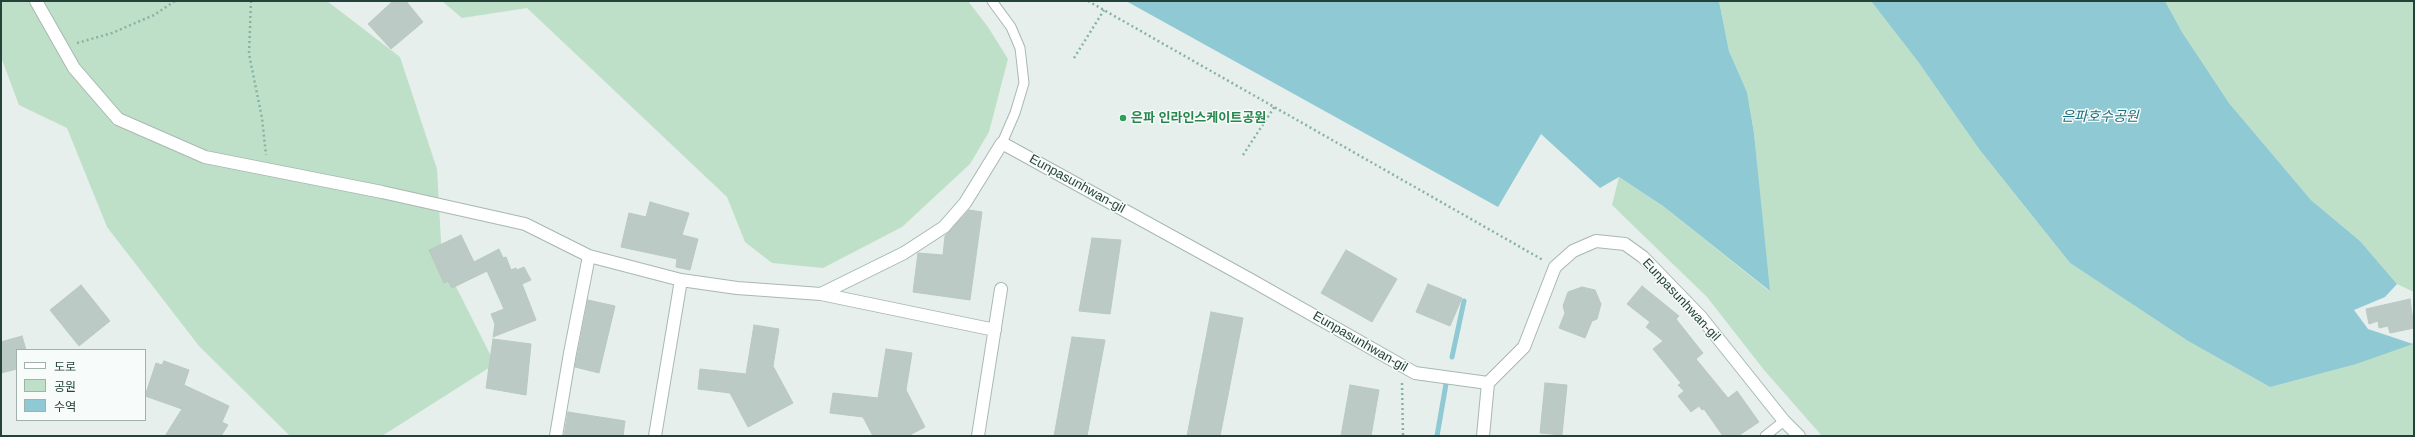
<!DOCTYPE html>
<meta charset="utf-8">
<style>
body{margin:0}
#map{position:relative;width:2415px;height:437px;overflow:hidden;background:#e6efeb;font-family:Helvetica,"Noto Sans KR",sans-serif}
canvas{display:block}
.frame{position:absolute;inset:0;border:2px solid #24423a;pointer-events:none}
.legend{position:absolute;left:16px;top:349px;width:130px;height:72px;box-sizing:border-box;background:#f7fbf9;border:1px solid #a3b1ad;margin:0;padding:5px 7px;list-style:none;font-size:12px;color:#24423a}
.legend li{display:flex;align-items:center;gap:8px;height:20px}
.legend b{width:20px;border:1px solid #a3b1ad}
</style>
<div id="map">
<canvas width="2415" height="437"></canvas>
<div class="frame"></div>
<ul class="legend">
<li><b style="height:5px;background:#fff"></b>도로</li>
<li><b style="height:11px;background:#bfe0c8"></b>공원</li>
<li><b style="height:11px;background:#8ec9d4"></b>수역</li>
</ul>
</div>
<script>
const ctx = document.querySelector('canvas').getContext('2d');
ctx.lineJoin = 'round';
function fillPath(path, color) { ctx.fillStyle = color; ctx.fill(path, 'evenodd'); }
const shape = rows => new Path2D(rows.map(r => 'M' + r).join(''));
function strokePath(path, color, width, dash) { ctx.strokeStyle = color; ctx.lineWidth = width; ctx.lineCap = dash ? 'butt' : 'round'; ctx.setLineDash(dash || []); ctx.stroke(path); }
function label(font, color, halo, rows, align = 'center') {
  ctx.font = font + ' Helvetica,"Noto Sans KR",sans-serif'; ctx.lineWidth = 3; ctx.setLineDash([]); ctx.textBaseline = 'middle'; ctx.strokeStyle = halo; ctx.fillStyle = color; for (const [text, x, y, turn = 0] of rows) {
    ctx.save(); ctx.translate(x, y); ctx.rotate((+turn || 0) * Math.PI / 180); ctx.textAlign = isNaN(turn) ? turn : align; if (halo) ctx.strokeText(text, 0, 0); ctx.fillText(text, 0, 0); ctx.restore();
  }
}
fillPath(shape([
 [1,1,327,1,400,57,437,169,442,259,495,364,382,436,290,436,199,346,107,227,67,128,19,105,1,57],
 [442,1,968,1,988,27,1008,59,989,132,970,164,902,227,823,268,772,263,745,242,727,197,527,8,462,18],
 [1719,1,1871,1,1919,63,1979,149,2070,263,2188,341,2270,387,2414,343,2414,436,1822,436,1764,370,1707,297,1612,205,1619,177,1663,206,1769,291,1754,133,1747,92,1729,51],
 [2165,1,2414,1,2414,292,2397,284,2360,241,2311,200,2229,103,2182,32]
]), '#bfe0c8');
fillPath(shape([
 [1126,1,1719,1,1729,51,1747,92,1754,133,1770,291,1663,206,1619,177,1600,188,1541,134,1498,207],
 [1871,1,2165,1,2182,32,2229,103,2311,200,2360,241,2397,284,2385,297,2354,310,2368,329,2413,344,2356,364,2270,387,2188,341,2070,263,1979,149,1919,63]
]), '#8ec9d4');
strokePath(shape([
 [1452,357,1464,301],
 [1437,436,1446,384]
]), '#8ec9d4', 5);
const building = shape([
 [393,1,406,1,423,22,391,49,368,24,393,1],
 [650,202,689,213,682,235,698,239,690,270,676,267,677,259,621,247,629,213,646,217,650,202],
 [969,210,982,212,970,300,913,292,918,253,943,255,945,236,969,210],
 [461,235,474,262,499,249,503,258,506,257,511,270,516,268,517,270,524,267,531,280,522,284,536,320,493,337,495,324,491,314,504,309,487,271,452,288,448,281,444,283,429,250,461,235],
 [1092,238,1121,240,1110,314,1079,311,1092,238],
 [1346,250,1397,279,1372,322,1321,293,1346,250],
 [1428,284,1462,298,1450,326,1416,312,1428,284],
 [81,285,110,321,79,346,50,310,81,285],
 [1642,286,1679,316,1676,319,1703,353,1696,359,1728,398,1737,391,1759,422,1738,436,1723,436,1704,409,1702,410,1699,406,1691,412,1678,396,1684,391,1678,385,1681,383,1653,349,1663,341,1646,327,1650,322,1627,304,1642,286],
 [1582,287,1595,290,1601,304,1597,319,1592,321,1585,338,1559,328,1565,313,1563,306,1568,292,1582,287],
 [2410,299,2414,328,2390,333,2388,326,2379,328,2378,321,2369,324,2366,309,2410,299],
 [588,300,615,306,599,373,575,367,588,300],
 [1211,312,1243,318,1220,436,1187,436,1211,312],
 [754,325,779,329,773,366,793,403,748,427,730,393,698,389,700,369,746,374,754,325],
 [22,336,26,350,17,350,17,369,1,373,1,342,22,336],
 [1072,337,1105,340,1087,436,1054,436,1072,337],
 [493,339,531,344,526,395,486,388,493,339],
 [886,349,912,353,906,390,925,427,908,436,873,436,863,417,830,413,833,393,878,398,886,349],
 [164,361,189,370,184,385,229,406,222,422,228,425,221,436,165,436,182,409,145,396,156,363,162,365,164,361],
 [1545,383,1567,385,1562,435,1540,433,1545,383],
 [1350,385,1379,390,1371,436,1341,436,1350,385],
 [568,412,625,421,623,436,564,436,568,412]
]);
fillPath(building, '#bbcac4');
strokePath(building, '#b8c9c2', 1);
const lane = shape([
 [992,1,1011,27,1020,48,1024,83,1015,113,1002,143],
 [1765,436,1784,421]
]);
const street = shape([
 [36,1,74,68,118,119,205,157,382,192,525,224,589,256,681,280,737,288,821,294,995,330],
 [821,294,904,253,944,227,965,203,1002,143,1251,280,1415,373,1488,383],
 [1488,383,1524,347,1555,267,1573,251,1596,241,1625,244,1643,257,1701,317,1784,421,1799,436],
 [556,436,570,353,589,256],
 [655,436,681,280],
 [978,436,1001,289],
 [1483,436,1488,383]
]);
strokePath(lane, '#a8b8b2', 11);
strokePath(street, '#a8b8b2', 14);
strokePath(shape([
 [251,1,249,54,262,118,266,155],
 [1088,1,1543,260],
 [77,43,112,33,154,15,175,1],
 [1074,58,1104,10],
 [1243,155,1275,106],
 [1402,383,1403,436]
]), '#86b3a5', 2.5, [2, 3]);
strokePath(lane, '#fff', 9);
strokePath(street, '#fff', 12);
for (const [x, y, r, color] of [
 [1123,118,4,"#2e9e5b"]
]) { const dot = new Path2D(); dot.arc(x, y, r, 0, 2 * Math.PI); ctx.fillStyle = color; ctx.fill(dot); strokePath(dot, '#f7fbf9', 1.5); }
label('bold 13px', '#27864d', '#f7fbf9', [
 ["은파 인라인스케이트공원",1131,118]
], 'left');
label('13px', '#24423a', '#f7fbf9', [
 ["Eunpasunhwan-gil",1077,184,29],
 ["Eunpasunhwan-gil",1681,300,47],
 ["Eunpasunhwan-gil",1360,342,30]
]);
label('italic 14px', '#1c6f80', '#f7fbf9', [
 ["은파호수공원",2100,117]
]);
</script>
